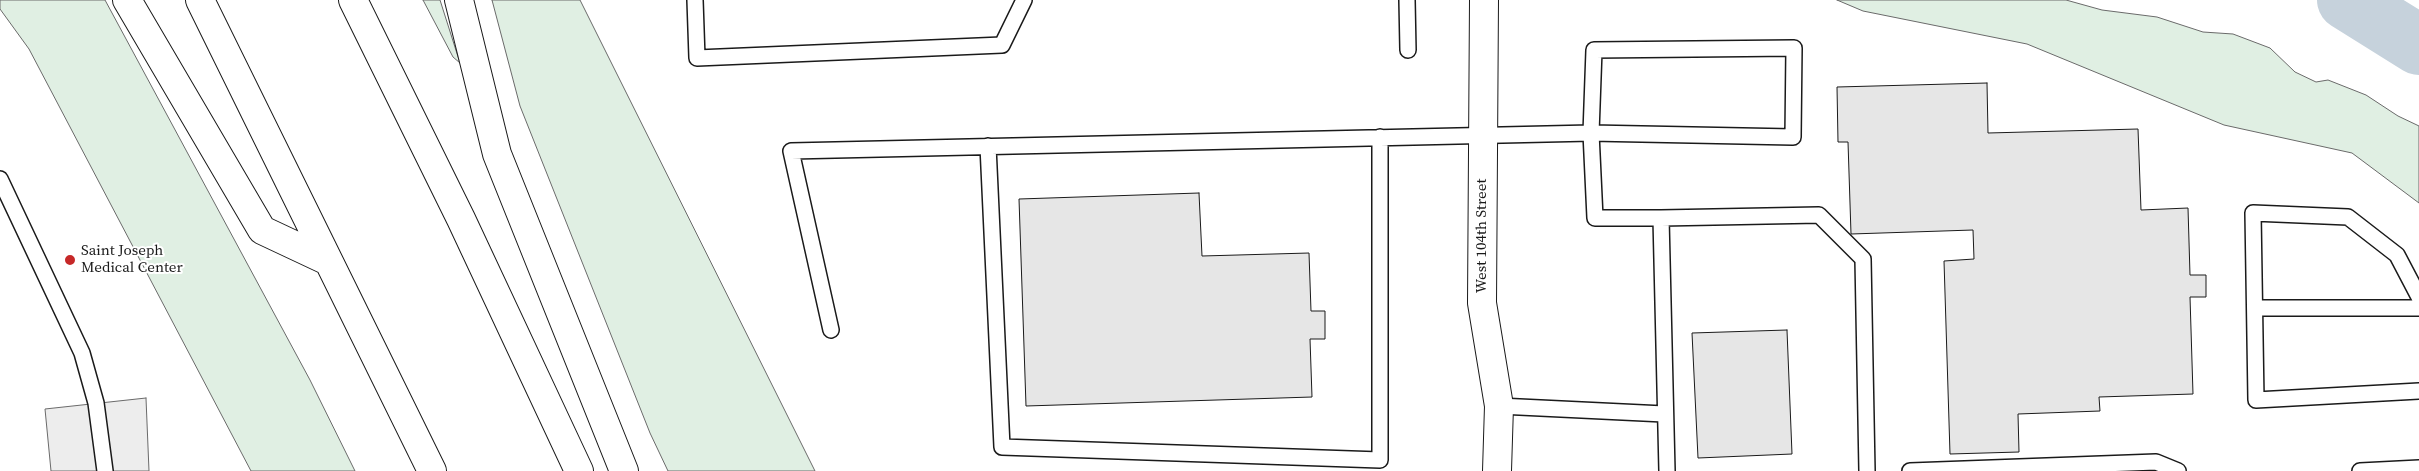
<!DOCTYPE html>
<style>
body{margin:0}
canvas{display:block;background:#fff}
</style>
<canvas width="2419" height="471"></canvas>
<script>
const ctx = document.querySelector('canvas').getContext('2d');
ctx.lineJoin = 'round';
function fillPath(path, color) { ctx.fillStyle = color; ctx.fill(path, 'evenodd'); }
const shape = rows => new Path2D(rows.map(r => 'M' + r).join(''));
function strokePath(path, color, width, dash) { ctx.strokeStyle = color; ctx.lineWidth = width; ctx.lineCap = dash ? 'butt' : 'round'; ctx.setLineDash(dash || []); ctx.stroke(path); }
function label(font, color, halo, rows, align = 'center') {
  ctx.font = font + ' "Source Serif 4",serif'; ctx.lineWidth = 4; ctx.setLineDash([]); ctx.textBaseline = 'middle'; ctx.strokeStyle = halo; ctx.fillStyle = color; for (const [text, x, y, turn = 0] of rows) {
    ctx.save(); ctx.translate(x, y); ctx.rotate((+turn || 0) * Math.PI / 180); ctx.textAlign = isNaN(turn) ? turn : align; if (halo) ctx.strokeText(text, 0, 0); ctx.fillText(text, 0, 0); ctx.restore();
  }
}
const green = shape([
 [0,0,105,0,310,380,355,471,251,471,29,49,0,9,0,0],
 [423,0,440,0,460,63,453,57,423,0],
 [492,0,580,0,815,471,668,471,650,433,520,106,492,0],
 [1837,0,2066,0,2102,10,2157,17,2203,32,2233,34,2270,48,2295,72,2316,82,2328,80,2366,95,2398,116,2419,126,2419,203,2352,153,2224,125,2027,44,1863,11,1837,0]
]);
fillPath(green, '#e0efe3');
strokePath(green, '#6a6a6a', 1);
const parking = shape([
 [146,398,149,471,51,471,45,409,146,398]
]);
fillPath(parking, '#ededed');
strokePath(parking, '#6a6a6a', 1);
strokePath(shape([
 [2347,0,2419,45]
]), '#c6d2dc', 60);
const building = shape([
 [1987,83,1988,133,2138,129,2141,210,2188,208,2190,275,2206,275,2206,297,2190,297,2193,394,2099,397,2100,411,2018,414,2019,452,1950,454,1944,261,1974,259,1973,230,1851,234,1848,142,1838,142,1837,87,1987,83],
 [1199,193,1202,256,1309,253,1311,311,1325,311,1325,339,1310,339,1312,397,1026,406,1019,199,1199,193],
 [1787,330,1792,454,1698,458,1692,333,1787,330]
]);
fillPath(building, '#e6e6e6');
strokePath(building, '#1a1a1a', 1);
const lane = shape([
 [695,0,697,58,1002,45,1024,0],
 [1407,0,1408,50],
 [988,146,1002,447,1380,460,1380,137],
 [0,179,82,353,96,403,105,471],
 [2419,297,2397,255,2348,217,2253,213,2256,400,2419,391],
 [2255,308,2419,308],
 [831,330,791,151,1591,133,1793,137,1794,48,1594,50,1591,133,1595,218,1661,218],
 [1499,406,1664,414],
 [1667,471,1661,218,1819,215,1863,259,1867,471],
 [1910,471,2156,462,2178,471],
 [2360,471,2419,468]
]);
const street = shape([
 [1484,0,1482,303,1499,406,1497,471]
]);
const highway = shape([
 [127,0,262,230,328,261],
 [200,0,432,471],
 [353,0,461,219,579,471],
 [459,0,497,154,624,471]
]);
strokePath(lane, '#1a1a1a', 18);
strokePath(street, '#1a1a1a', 30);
strokePath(highway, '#1a1a1a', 30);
strokePath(lane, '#fff', 15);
strokePath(street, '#fff', 28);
strokePath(highway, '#fff', 28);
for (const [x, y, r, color] of [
 [70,260,6,"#c62828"]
]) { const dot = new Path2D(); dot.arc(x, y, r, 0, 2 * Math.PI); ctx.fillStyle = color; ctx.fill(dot); strokePath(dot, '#fff', 2); }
label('15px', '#1a1a1a', '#fff', [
 ["West 104th Street",1482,236,-90]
]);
label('15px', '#1a1a1a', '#fff', [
 ["Saint Joseph",81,251],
 ["Medical Center",81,268]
], 'left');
</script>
